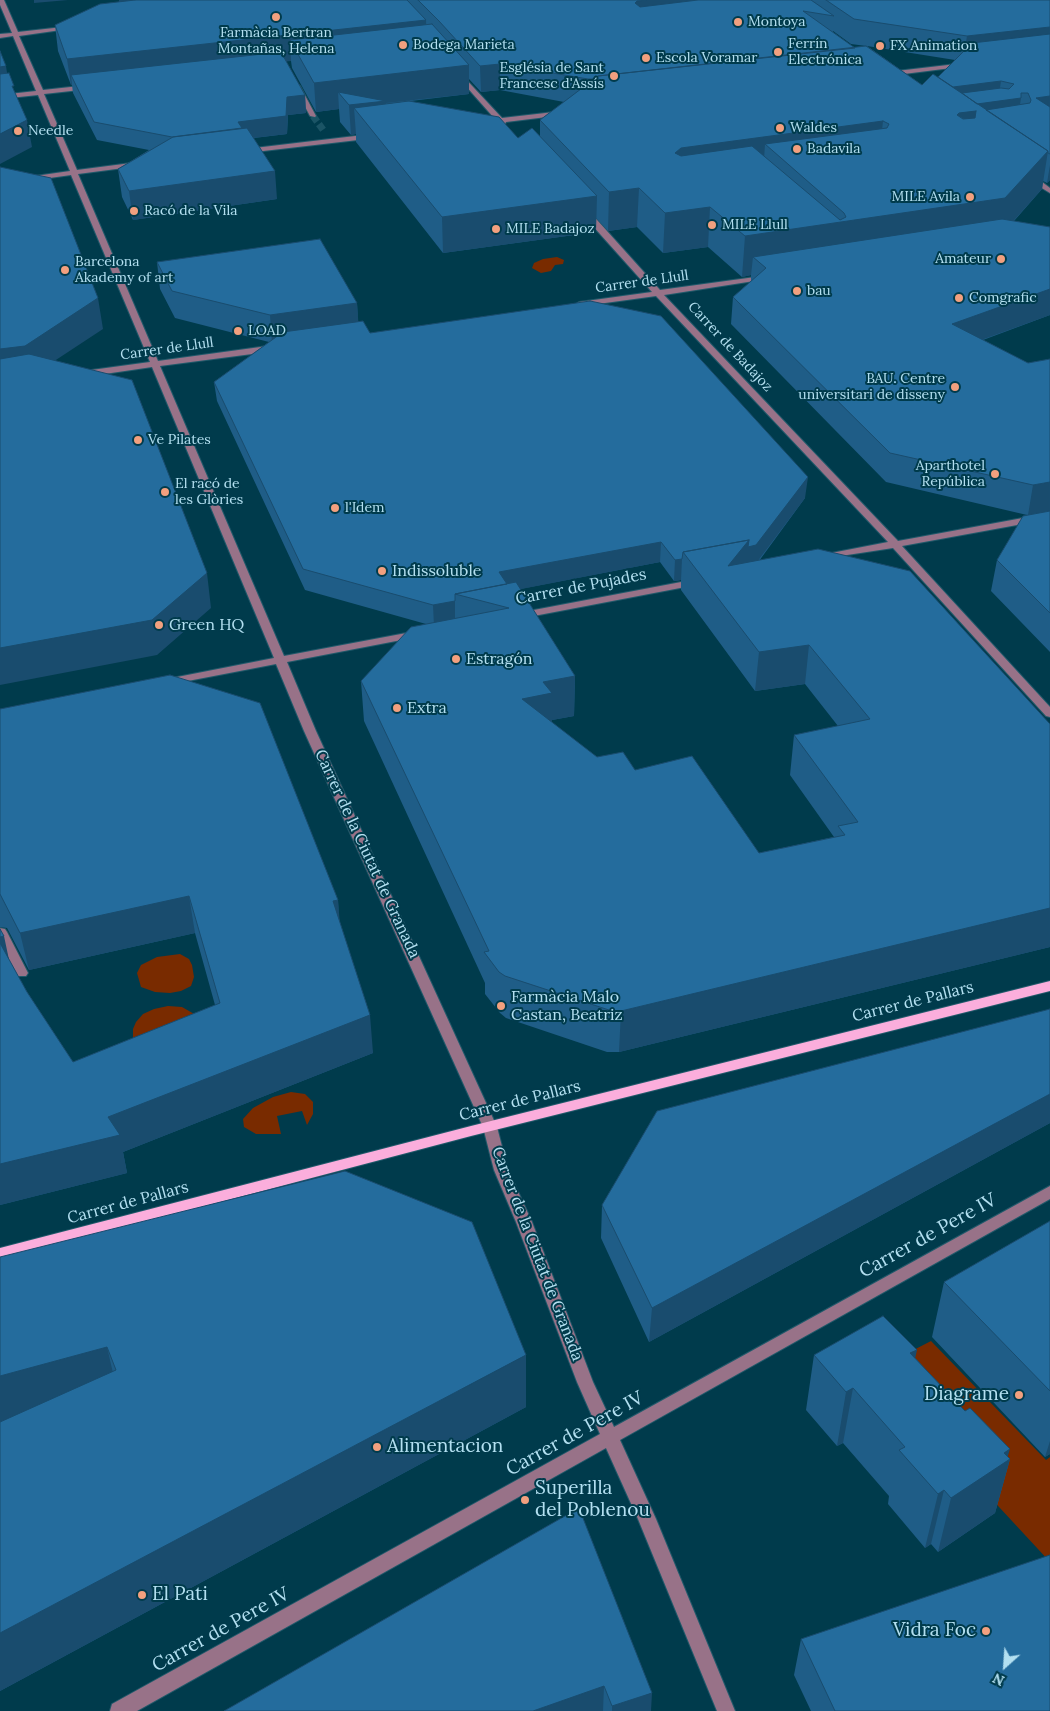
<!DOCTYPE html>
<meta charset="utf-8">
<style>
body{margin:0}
#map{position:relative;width:1050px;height:1711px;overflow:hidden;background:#003b4c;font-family:Lora,serif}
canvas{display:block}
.north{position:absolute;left:980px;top:1641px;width:50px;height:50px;-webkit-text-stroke:4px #003b4c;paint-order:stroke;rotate:206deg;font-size:14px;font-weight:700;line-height:20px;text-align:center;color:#b3e0f1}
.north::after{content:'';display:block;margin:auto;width:18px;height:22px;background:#b3e0f1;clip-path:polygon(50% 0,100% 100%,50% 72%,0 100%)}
</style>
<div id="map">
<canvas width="1050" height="1711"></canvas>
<div class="north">N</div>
</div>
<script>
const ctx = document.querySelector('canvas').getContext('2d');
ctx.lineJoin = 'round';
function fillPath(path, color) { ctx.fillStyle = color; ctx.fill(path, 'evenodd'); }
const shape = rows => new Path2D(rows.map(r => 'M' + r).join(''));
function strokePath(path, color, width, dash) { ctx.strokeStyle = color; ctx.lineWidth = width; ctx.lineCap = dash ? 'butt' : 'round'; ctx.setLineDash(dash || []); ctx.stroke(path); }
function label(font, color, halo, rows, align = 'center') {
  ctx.font = font + ' Lora,serif'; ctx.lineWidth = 4; ctx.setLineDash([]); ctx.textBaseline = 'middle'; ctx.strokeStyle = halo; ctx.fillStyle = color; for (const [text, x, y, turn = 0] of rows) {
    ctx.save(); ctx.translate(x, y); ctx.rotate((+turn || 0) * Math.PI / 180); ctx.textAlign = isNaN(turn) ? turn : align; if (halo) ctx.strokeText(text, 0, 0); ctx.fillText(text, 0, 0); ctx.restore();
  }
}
fillPath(shape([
 [557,257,564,260,563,264,555,265,551,271,541,273,532,268,534,263,543,259],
 [180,954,189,959,192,965,194,977,191,986,181,991,170,993,155,992,141,987,137,973,141,965,157,957],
 [168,1006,182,1007,196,1015,133,1042,133,1029,136,1022,143,1014,154,1009],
 [291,1092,305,1094,313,1102,313,1114,307,1125,302,1111,277,1116,281,1134,256,1134,244,1127,243,1119,253,1108,273,1097],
 [931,1341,1046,1460,1050,1457,1050,1562,873,1371]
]), '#792b00');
strokePath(shape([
 [313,116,324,131]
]), '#1b5465', 7, [7, 3]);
const minor = shape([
 [0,0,4,0,18,32,72,26,75,28,19,36,43,90,89,85,92,87,89,89,44,94,77,170,139,162,143,164,139,166,78,174,158,361,275,345,279,348,275,351,160,366,284,656,417,631,422,634,417,637,287,662,316,731,497,1127,508,1170,532,1222,593,1382,614,1427,1050,1186,1050,1199,620,1440,656,1519,735,1711,717,1711,638,1519,606,1448,137,1711,110,1711,112,1704,600,1434,577,1382,516,1222,494,1170,483,1127,304,731,276,664,167,685,161,682,167,679,274,658,152,367,84,377,80,374,84,371,150,362,71,175,0,185,0,181,70,171,38,95,0,99,0,95,36,91,13,36,0,38,0,34,12,33,0,5,0,0],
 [965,63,967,64,967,66,888,76,885,74,888,72,965,63],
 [457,74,461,74,502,118,563,111,566,113,563,115,506,122,505,124,503,125,499,123,484,123,484,121,495,119,457,76,457,74],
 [297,84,300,86,316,116,315,117,310,116,294,86,297,84],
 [372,134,376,136,375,138,246,153,242,151,246,149,372,134],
 [1027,175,1033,175,1050,188,1050,193,1027,179,1027,175],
 [583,211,589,211,660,290,770,275,770,279,767,279,664,295,898,541,1050,513,1050,519,902,546,1050,707,1050,717,1046,716,893,548,821,559,820,557,821,555,888,542,656,296,576,307,575,305,579,302,652,292,583,215,583,211],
 [697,579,702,582,701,584,518,619,513,616,518,613,697,579],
 [0,928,5,929,7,932,28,973,26,976,16,976,14,973,0,945,0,928]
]);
const major = shape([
 [1050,981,1050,991,471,1136,0,1260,0,1248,471,1126,1050,981]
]);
strokePath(minor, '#20596a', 2);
strokePath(major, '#20596a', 2);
fillPath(minor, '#987288');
fillPath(major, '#fbaedc');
fillPath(shape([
 [119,0,1050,0,1050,180,1047,183,1043,181,1042,189,1014,221,1050,227,1050,315,983,340,1028,363,1050,359,1050,652,991,591,997,560,1027,515,886,482,731,324,733,297,751,281,751,275,742,277,708,247,663,253,637,227,608,231,596,218,596,232,443,253,356,142,356,134,351,135,340,122,339,109,316,112,292,68,291,61,286,61,305,95,306,113,288,115,287,134,254,138,277,199,133,220,122,197,118,169,149,150,97,140,73,93,72,85,71,85,58,51,55,25,119,2],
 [833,31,851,44,866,46,855,48,833,32],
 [867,46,955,60,938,78,922,85],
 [469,79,481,92,500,90,564,102,540,120,540,136,518,138,386,104,469,94],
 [157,262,357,303,358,321,370,333,805,498,759,561,1050,724,1050,947,619,1052,607,1052,506,1018,500,1013,485,994,485,983,364,721,361,681,426,624,305,590,217,401,214,382,269,342,175,318,160,289],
 [660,562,674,581,681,580,681,590,755,691,805,684,838,726,794,735,790,775,834,837,759,853,635,770,597,757,552,723,552,720,574,716,575,676,520,589],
 [0,709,338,900,339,921,373,1053,123,1152,127,1173,0,1205,0,929,9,960,27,992,73,1062,215,1005,195,933,29,970,7,928,0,927],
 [1050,1009,1050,1123,649,1342,601,1238,602,1205],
 [1050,1221,1050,1454,1045,1457,932,1337,944,1282],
 [0,1257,526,1407,0,1691],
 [814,1355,915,1358,1010,1459,995,1513,938,1552,931,1544,925,1548,888,1504,889,1496,843,1443,837,1446,806,1410],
 [579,1508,651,1711,224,1711],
 [801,1639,1050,1711,811,1711,794,1675]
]), '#1f5d87');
fillPath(shape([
 [34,0,68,0,34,3],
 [119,0,308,0,122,19],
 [647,0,695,0,694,18,634,28,635,3,637,1],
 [426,20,427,46,290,40,291,61,76,84,71,75,72,85,71,85,67,59],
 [1050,27,1050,52,963,61,967,36],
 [856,48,588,106,588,79],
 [500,64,500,90,481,92,480,66],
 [469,65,469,94,386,103,387,130,354,108,356,134,351,135,349,105,338,92,339,109,316,112,314,83],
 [6,66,10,92,0,94,0,67],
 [1001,81,998,101,1021,98,1017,124,983,129,957,115,960,113,953,87],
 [305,95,306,113,288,115,287,134,244,139,238,122,287,97],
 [1050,96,1050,122,1036,98],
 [27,120,32,147,0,164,0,134],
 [883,121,879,158,765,144,763,174,679,186,675,153,681,148],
 [1048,151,1042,189,999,237,766,268,753,257,751,275,742,277,745,236,1005,198],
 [1050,165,1050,180,1047,183],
 [275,171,277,199,133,220,129,191],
 [639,188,637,227,608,231,609,192],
 [597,196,596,232,443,253,442,217],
 [710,207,708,247,663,253,665,213],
 [1050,289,1050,315,948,352,952,324],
 [98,298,103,329,30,377,0,382,0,349],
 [357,303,359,331,272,343,270,315],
 [808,477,805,498,754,566,701,576,749,540],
 [1050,482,1050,511,1028,515,1033,485],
 [661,542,660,562,511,591,499,572],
 [682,559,681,580,674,581,675,560],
 [207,573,211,608,157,655,0,685,0,648],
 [455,601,455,622,434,626,433,605],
 [809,645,805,684,755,691,759,652],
 [575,676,574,716,552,720,552,733,522,699,543,682],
 [189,896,195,933,29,970,20,933],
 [338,900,341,938,333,901],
 [1050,908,1050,947,619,1052,621,1011],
 [4,936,12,974,0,950,0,937],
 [370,1015,373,1053,123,1152,127,1173,0,1205,0,1164,108,1117],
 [1050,1094,1050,1123,649,1342,652,1308],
 [107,1347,119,1399,0,1432,0,1376],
 [917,1350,905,1405,910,1353],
 [526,1355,526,1407,0,1691,0,1633],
 [853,1388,843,1443,837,1446,846,1392],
 [1050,1441,1050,1454,1045,1457],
 [1010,1449,1006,1462,1010,1459,995,1513,938,1552,951,1498,1004,1453],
 [944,1490,931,1544,925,1548,938,1494],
 [604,1686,603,1711,533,1711],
 [652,1693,651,1711,612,1711,612,1706]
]), '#194c6e');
const building = shape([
 [135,0,407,0,426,20,67,59,55,25,100,4,135,0],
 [418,0,647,0,637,1,635,3,640,7,698,0,811,0,834,16,803,11,855,48,598,76,595,79,588,79,500,64,480,66,439,21,418,0],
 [826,0,1050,0,1050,27,967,36,854,19,826,0],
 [432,24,469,65,314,83,290,40,432,24],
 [1050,34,1050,96,1036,98,1050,107,1050,154,1048,153,1048,151,986,110,1030,103,1031,100,1028,93,1021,93,1021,98,977,104,962,93,1001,88,1009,89,1014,84,1001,81,953,87,938,77,972,43,1050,34],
 [866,46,922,85,933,74,1048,151,1005,198,745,236,710,207,665,213,639,188,609,192,540,120,598,76,866,46],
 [976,111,975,118,963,119,957,115,959,113,976,111],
 [883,121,889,124,887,128,765,144,844,213,846,217,840,220,752,146,681,156,675,153,681,148,883,121],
 [0,51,6,66,0,67,0,51],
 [281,52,305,95,287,97,286,116,238,122,242,128,172,137,94,122,71,75,281,52],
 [9,73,14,86,12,86,27,120,0,134,0,74,9,73],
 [338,92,386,101,349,105,338,92],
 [409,101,499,117,518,138,532,128,597,196,442,217,354,108,409,101],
 [247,128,275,171,129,191,118,169,173,137,247,128],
 [0,167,51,178,98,298,25,346,0,349,0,167],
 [1002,219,1050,227,1050,289,952,324,1028,363,1050,359,1050,482,1033,485,890,453,733,297,766,268,753,257,1002,219],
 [320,239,357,303,270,315,172,291,157,262,320,239],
 [590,301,661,316,808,477,756,545,748,547,749,540,683,552,682,559,675,560,661,542,499,572,507,584,455,594,455,601,433,605,303,569,214,382,283,332,363,321,370,333,590,301],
 [29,354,132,380,207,573,152,620,0,648,0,359,29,354],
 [1050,511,1050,613,997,560,1023,516,1050,511],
 [749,540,728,566,818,549,910,571,1050,724,1050,908,621,1011,609,1010,505,976,499,972,484,952,489,951,361,681,411,627,509,608,455,594,516,582,575,676,543,682,552,693,522,699,597,757,623,752,635,770,692,756,759,853,845,835,838,826,858,822,794,735,870,719,809,645,759,652,683,552,749,540],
 [170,675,260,703,338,900,333,901,370,1015,108,1117,120,1135,0,1164,0,943,27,992,73,1062,220,1003,189,896,20,933,0,894,0,709,170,675],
 [0,929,4,936,0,937,0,929],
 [1050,1009,1050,1094,652,1308,602,1205,657,1111,1050,1009],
 [345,1171,472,1222,526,1355,0,1633,0,1422,116,1370,107,1347,0,1376,0,1257,345,1171],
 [1050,1221,1050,1391,944,1282,1050,1221],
 [883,1316,917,1350,910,1353,965,1411,970,1408,1010,1449,1004,1453,1010,1459,951,1498,944,1490,938,1494,899,1450,905,1447,853,1388,846,1392,814,1355,883,1316],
 [579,1508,652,1693,612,1706,604,1686,533,1711,224,1711,579,1508],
 [1050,1555,1050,1711,835,1711,801,1639,1050,1555]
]);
fillPath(building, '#246c9d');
strokePath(building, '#194c6e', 1);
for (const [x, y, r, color] of [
 [276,17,5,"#f2a07f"],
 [738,22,5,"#f2a07f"],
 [403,45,5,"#f2a07f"],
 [880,46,5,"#f2a07f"],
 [778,52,5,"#f2a07f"],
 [646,58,5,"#f2a07f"],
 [614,76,5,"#f2a07f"],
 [780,128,5,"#f2a07f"],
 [18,131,5,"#f2a07f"],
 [797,149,5,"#f2a07f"],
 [970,197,5,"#f2a07f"],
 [134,211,5,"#f2a07f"],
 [712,225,5,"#f2a07f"],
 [496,229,5,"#f2a07f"],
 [1001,259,5,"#f2a07f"],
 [65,270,5,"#f2a07f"],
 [797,291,5,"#f2a07f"],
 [959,298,5,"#f2a07f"],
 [238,331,5,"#f2a07f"],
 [955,387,5,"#f2a07f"],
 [138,440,5,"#f2a07f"],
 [995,474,5,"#f2a07f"],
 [165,492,5,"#f2a07f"],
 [335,508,5,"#f2a07f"],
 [382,571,5,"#f2a07f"],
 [159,625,5,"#f2a07f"],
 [456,659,5,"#f2a07f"],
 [397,708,5,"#f2a07f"],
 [501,1006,5,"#f2a07f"],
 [1019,1395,5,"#f2a07f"],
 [377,1447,5,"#f2a07f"],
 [525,1500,5,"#f2a07f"],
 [142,1595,5,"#f2a07f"],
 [986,1631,5,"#f2a07f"]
]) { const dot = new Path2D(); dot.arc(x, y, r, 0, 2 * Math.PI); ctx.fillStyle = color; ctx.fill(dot); strokePath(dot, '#003b4c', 2); }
label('14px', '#b3e0f1', '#003b4c', [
 ["Montoya",748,22],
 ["Farmàcia Bertran",276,33,"center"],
 ["Montañas, Helena",276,49,"center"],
 ["Ferrín",788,44],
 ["Electrónica",788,60],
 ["Bodega Marieta",413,45],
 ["FX Animation",890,46],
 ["Escola Voramar",656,58],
 ["Església de Sant",604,68,"right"],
 ["Francesc d'Assís",604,84,"right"],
 ["Waldes",790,128],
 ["Needle",28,131],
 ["Badavila",807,149],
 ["MILE Avila",960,197,"right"],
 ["Racó de la Vila",144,211],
 ["MILE Llull",722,225],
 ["MILE Badajoz",506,229],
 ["Amateur",991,259,"right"],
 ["Barcelona",75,262],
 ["Akademy of art",75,278],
 ["bau",807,291],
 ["Comgrafic",969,298],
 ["LOAD",248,331],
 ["BAU. Centre",945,379,"right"],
 ["universitari de disseny",945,395,"right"],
 ["Ve Pilates",148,440],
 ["Aparthotel",985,466,"right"],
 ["República",985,482,"right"],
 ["El racó de",175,484],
 ["les Glòries",175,500],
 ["l'Idem",345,508]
], 'left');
label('14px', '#b3e0f1', '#003b4c', [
 ["Carrer de Llull",642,282,-8],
 ["Carrer de Badajoz",730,347,47],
 ["Carrer de Llull",167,349,-8]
]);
label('16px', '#b3e0f1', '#003b4c', [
 ["Indissoluble",392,571],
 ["Green HQ",169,625],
 ["Estragón",466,659],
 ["Extra",407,708],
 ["Farmàcia Malo",511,997],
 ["Castan, Beatriz",511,1015]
], 'left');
label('16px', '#b3e0f1', '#003b4c', [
 ["Carrer de Pujades",581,587,-11],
 ["Carrer de la Ciutat de Granada",367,854,65],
 ["Carrer de Pallars",913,1002,-14],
 ["Carrer de Pallars",520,1101,-14],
 ["Carrer de Pallars",128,1203,-15],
 ["Carrer de la Ciutat de Granada",537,1254,69]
]);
label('19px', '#b3e0f1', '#003b4c', [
 ["Carrer de Pere IV",928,1236,-29],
 ["Carrer de Pere IV",575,1434,-29],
 ["Carrer de Pere IV",221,1630,-29]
]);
label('19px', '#b3e0f1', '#003b4c', [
 ["Diagrame",1009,1395,"right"],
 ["Alimentacion",387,1447],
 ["Superilla",535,1489],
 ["del Poblenou",535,1511],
 ["El Pati",152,1595],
 ["Vidra Foc",976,1631,"right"]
], 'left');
</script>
